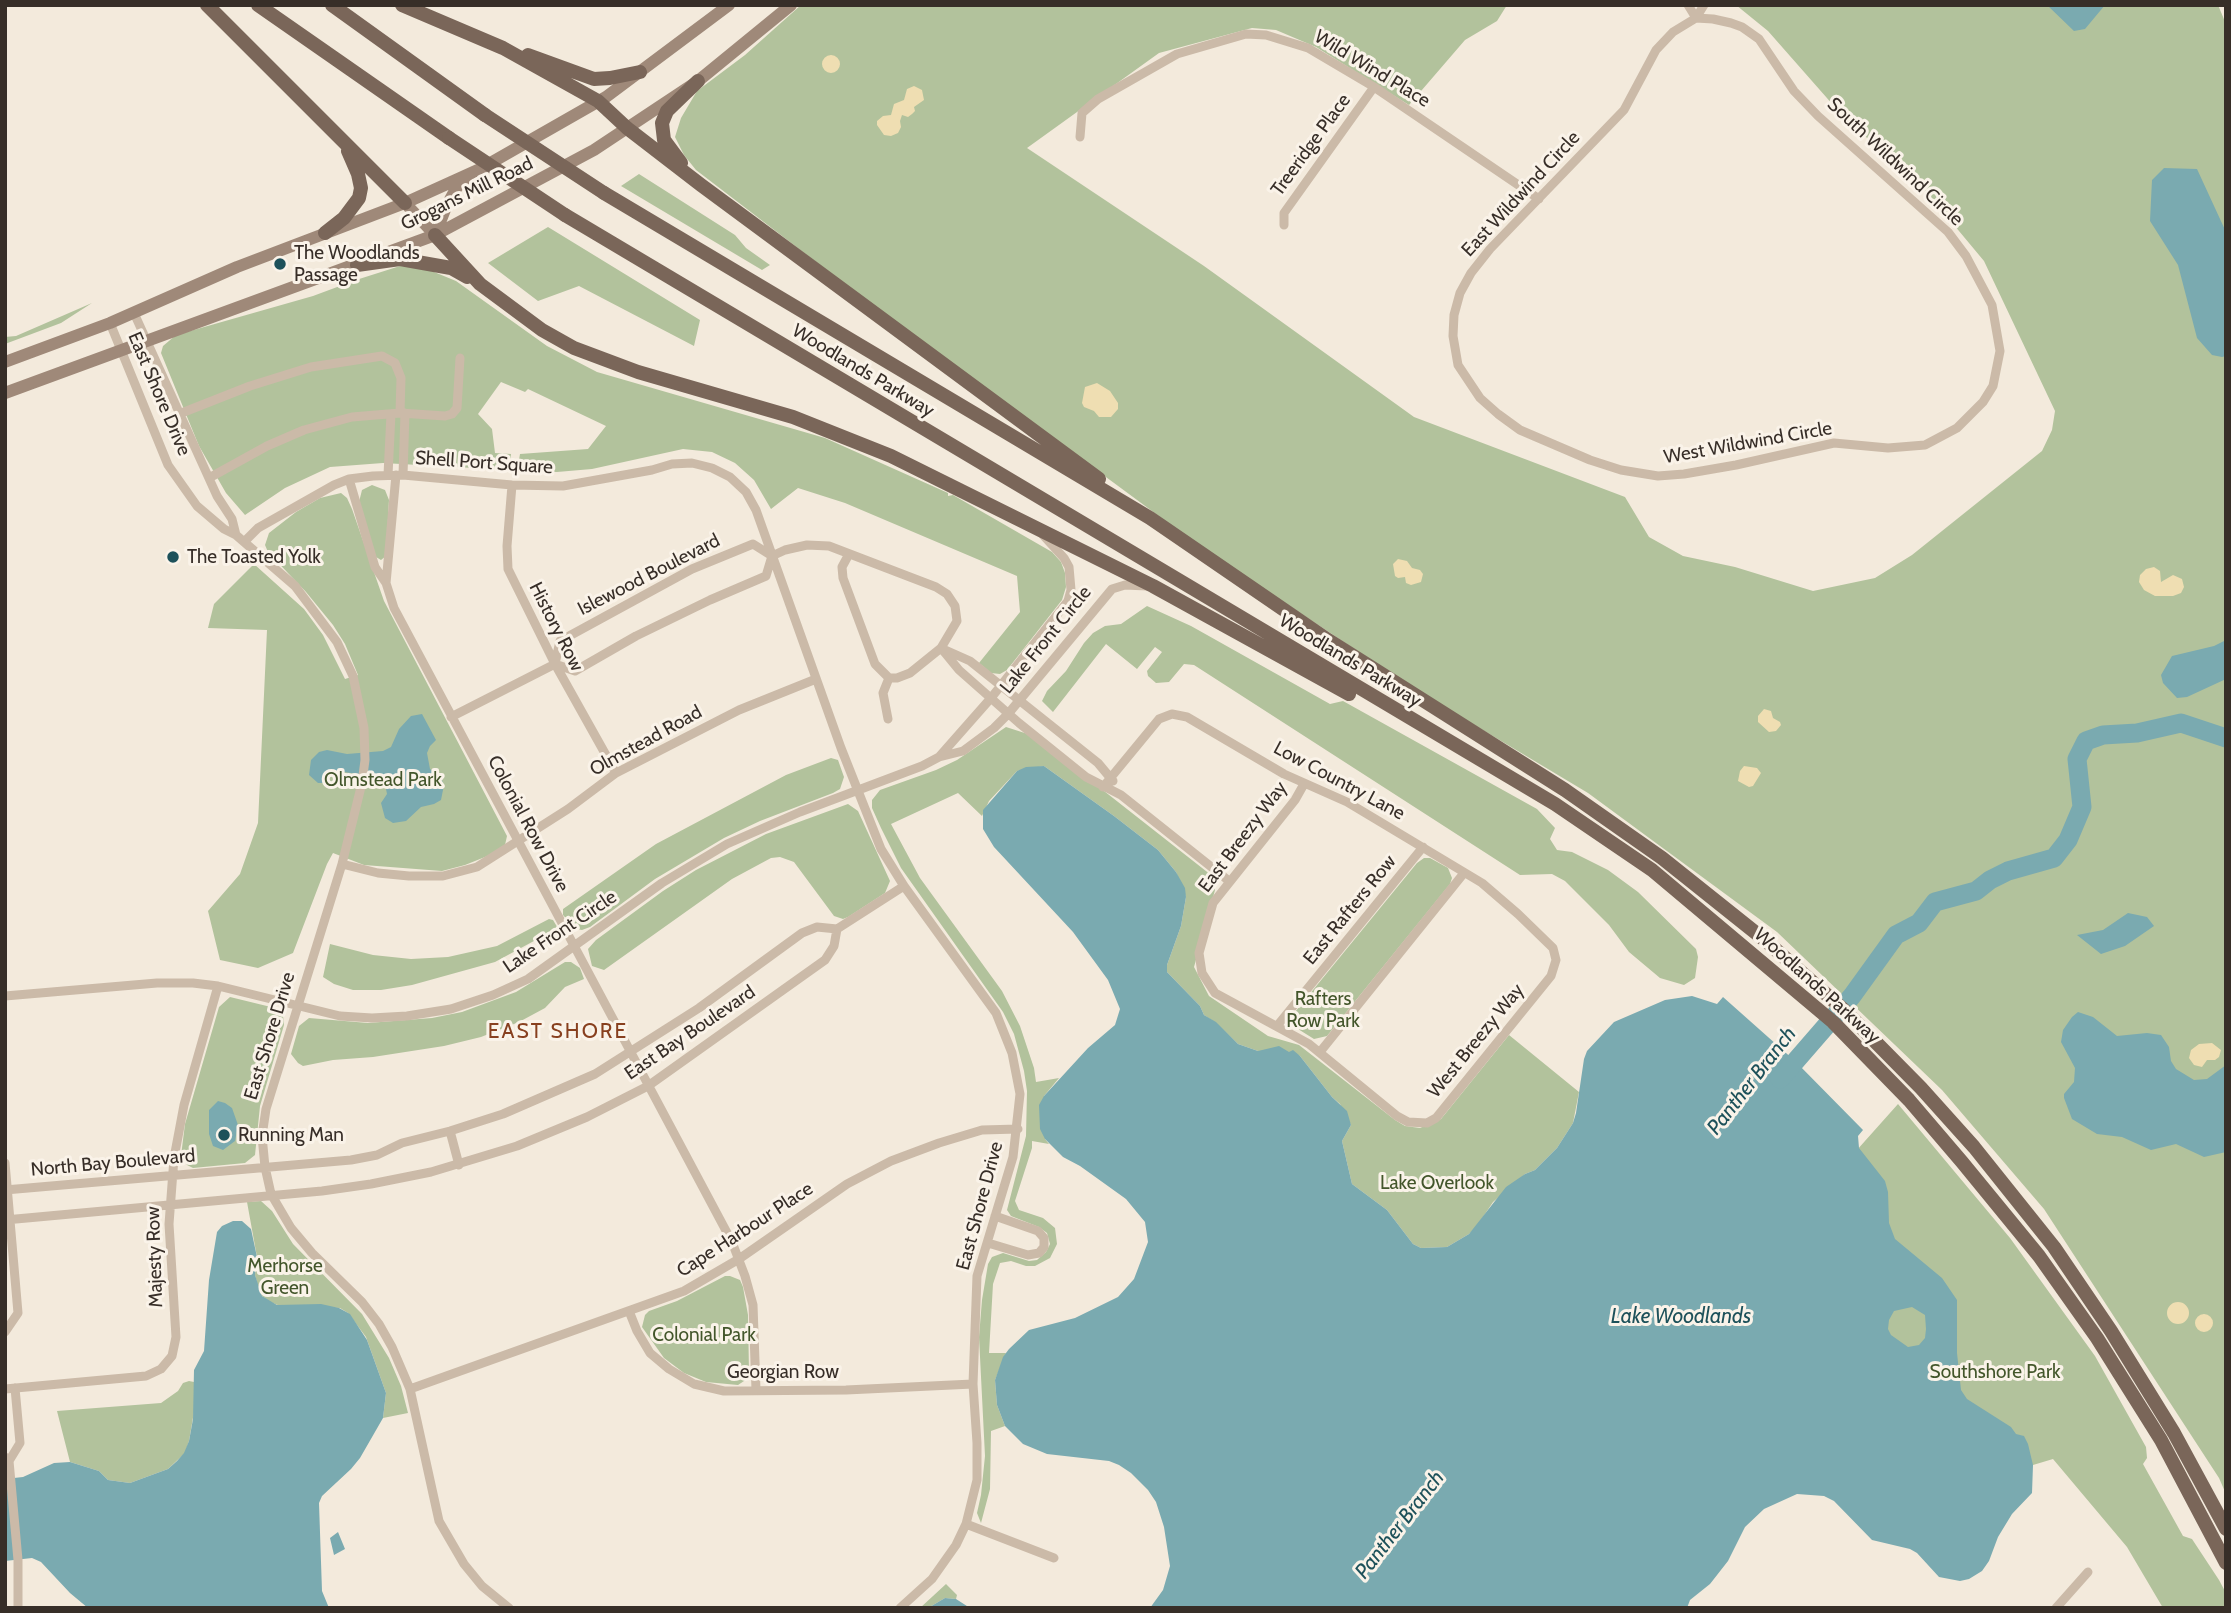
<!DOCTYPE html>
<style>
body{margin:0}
#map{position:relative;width:2231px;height:1613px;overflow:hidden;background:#f3eadc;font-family:Cabin,sans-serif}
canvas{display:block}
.frame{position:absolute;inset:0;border:7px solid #372e28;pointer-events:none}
</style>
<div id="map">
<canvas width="2231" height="1613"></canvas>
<div class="frame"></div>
</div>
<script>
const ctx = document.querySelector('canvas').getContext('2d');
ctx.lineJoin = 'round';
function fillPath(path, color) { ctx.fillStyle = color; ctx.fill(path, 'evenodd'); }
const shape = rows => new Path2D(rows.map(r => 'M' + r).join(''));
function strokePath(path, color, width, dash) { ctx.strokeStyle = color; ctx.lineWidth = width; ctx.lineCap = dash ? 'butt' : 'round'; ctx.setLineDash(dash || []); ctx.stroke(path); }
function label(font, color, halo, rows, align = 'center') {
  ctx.font = font + ' Cabin,sans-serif'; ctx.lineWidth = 6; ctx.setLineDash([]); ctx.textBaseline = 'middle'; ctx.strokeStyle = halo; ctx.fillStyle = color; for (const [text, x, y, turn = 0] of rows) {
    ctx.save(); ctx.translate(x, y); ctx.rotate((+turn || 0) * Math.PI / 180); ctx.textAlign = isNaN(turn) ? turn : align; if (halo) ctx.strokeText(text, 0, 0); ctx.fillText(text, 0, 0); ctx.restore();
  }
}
fillPath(shape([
 [801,5,1507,5,1497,21,1465,40,1409,105,1316,47,1276,30,1252,28,1159,53,1027,148,1204,266,1414,417,1625,497,1649,537,1683,556,1735,567,1813,591,1875,578,1912,555,2042,451,2052,430,2055,411,1984,261,1929,195,1841,114,1768,31,1736,5,2218,5,2226,24,2226,1494,2219,1478,2044,1209,1942,1090,1777,932,1588,793,1416,690,1198,545,850,288,696,170,684,155,675,137,681,118,697,91,745,55],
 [639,174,735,235,746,248,770,265,762,270,621,186],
 [548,227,700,320,694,346,579,286,538,301,488,263],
 [400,266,422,267,456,281,547,346,597,372,825,438,948,493,948,496,953,495,1052,552,1061,562,1065,573,1066,587,1062,600,1007,670,1000,674,991,673,979,663,1020,612,1017,576,845,503,798,488,771,509,754,480,735,463,712,452,683,449,592,469,557,472,517,471,520,454,588,449,606,426,528,389,525,392,501,382,478,414,492,429,495,453,511,454,509,470,383,463,330,467,285,488,245,515,226,493,199,446,161,353,163,346,176,335,313,296,356,280],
 [92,303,61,323,5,344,5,337,16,336],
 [372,485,385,490,389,500,386,556,381,560,376,557,359,502,362,490],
 [341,493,347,498,352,509,384,601,507,836,505,845,495,853,465,865,442,871,364,865,333,853,327,864,293,953,258,968,220,960,208,911,240,874,258,823,267,630,208,628,214,604,254,564,304,609,323,635,345,679,358,675,345,644,333,625,306,592,268,552,265,545,269,533,296,512,320,498],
 [1147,606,1191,626,1330,704,1343,701,1537,809,1555,828,1550,839,1557,850,1572,852,1608,870,1638,892,1696,949,1698,957,1695,978,1684,985,1660,978,1629,952,1609,925,1565,881,1552,874,1520,875,1194,665,1184,664,1169,682,1156,683,1148,676,1147,671,1162,652,1155,647,1137,669,1106,644,1053,712,1042,701,1047,691,1066,671,1084,643,1093,633,1105,626,1121,624],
 [1006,727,1034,736,1211,875,1215,881,1215,890,1194,967,1209,996,1268,1036,1299,1045,1395,1120,1405,1126,1420,1128,1441,1119,1509,1035,1579,1092,1573,1123,1557,1148,1535,1170,1525,1174,1493,1202,1477,1226,1469,1234,1447,1247,1421,1248,1413,1244,1387,1210,1352,1184,1342,1141,1351,1125,1340,1104,1332,1097,1300,1056,1289,1052,1258,1051,1238,1044,1216,1023,1204,1015,1200,1006,1167,972,1167,965,1181,926,1186,897,1176,872,1158,850,1114,816,1044,766,1017,771,989,801,982,816,958,793,891,824,920,878,1002,991,1020,1026,1034,1068,1036,1082,1059,1078,1044,1096,1045,1139,1049,1144,1032,1141,1032,1148,1015,1201,1019,1210,1043,1218,1055,1228,1057,1244,1050,1258,1035,1266,1026,1266,1011,1261,1000,1263,993,1284,989,1353,1006,1353,995,1380,997,1405,1005,1426,991,1431,990,1489,981,1523,977,1513,981,1495,985,1456,979,1337,982,1300,988,1264,992,1257,1003,1253,1029,1261,1037,1260,1046,1252,1050,1244,1047,1233,1039,1227,1011,1216,1007,1210,1026,1136,1027,1091,1024,1071,1014,1034,1003,1012,901,868,881,828,872,808,872,800,880,790,936,770,957,760],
 [831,758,838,760,844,777,840,789,833,793,760,821,724,838,655,879,590,927,582,930,576,929,563,915,563,909,656,844,786,775],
 [848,804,858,811,890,881,885,893,848,917,843,919,834,916,794,862,780,857,771,858,732,879,604,970,592,966,588,949,596,940,663,891,696,870,766,834],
 [1424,858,1430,858,1448,868,1452,878,1450,884,1327,1036,1314,1039,1298,1029,1293,1020,1295,1012,1417,863],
 [549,919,553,920,559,930,545,935,495,962,412,985,381,990,353,990,334,984,323,977,330,944,373,955,411,959,448,957,497,946],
 [565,962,571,962,580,968,584,979,565,987,545,1008,519,1022,481,1037,444,1046,373,1057,333,1060,303,1066,298,1063,291,1054,299,1026,309,1018,368,1023,432,1018,462,1012,516,992],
 [230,997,275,1008,283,1016,284,1025,260,1106,255,1155,245,1163,193,1168,187,1165,181,1156,185,1124,219,1007],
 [1898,1104,2010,1238,2095,1356,2146,1447,2147,1458,2143,1464,2183,1536,2192,1539,2219,1580,2226,1593,2226,1608,2163,1608,2127,1547,2053,1459,2033,1465,1937,1463,1815,1197],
 [261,1201,272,1211,293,1244,362,1314,389,1358,401,1386,408,1413,383,1418,386,1393,366,1337,348,1313,340,1308,280,1306,268,1301,260,1294,255,1275,257,1257,247,1202],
 [725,1276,730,1276,740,1280,743,1287,748,1315,749,1373,747,1379,738,1385,706,1382,684,1373,664,1358,642,1327,645,1315,649,1311,677,1301],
 [189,1381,194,1382,195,1406,189,1441,185,1453,168,1469,130,1483,108,1480,99,1471,70,1462,57,1411,161,1403,178,1391,183,1383],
 [946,1584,957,1595,956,1599,945,1598,928,1608,920,1608]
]), '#b2c29c');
fillPath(shape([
 '822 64a9 9 0 1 1 18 0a9 9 0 1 1-18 0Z',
 [914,86,922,90,924,100,914,107,915,111,912,114,908,117,902,115,900,121,901,127,898,133,891,136,884,135,877,125,877,121,883,116,891,115,894,104,904,100,907,89],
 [1097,383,1110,391,1118,403,1118,409,1111,417,1099,417,1094,411,1084,407,1082,403,1085,387],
 [1398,559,1407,561,1412,568,1420,570,1423,574,1421,582,1411,585,1406,583,1405,577,1398,578,1395,576,1393,564],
 [2154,567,2160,571,2161,582,2173,575,2182,579,2184,587,2181,593,2173,596,2155,596,2144,590,2139,582,2140,575,2146,569],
 [1764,709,1771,711,1773,718,1780,722,1781,725,1776,731,1769,732,1758,722,1758,716],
 [1744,766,1757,768,1761,773,1753,786,1749,787,1738,781,1740,771],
 [2212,1043,2221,1050,2219,1057,2215,1060,2207,1060,2202,1067,2194,1065,2189,1058,2191,1050,2199,1044],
 '2167 1313a11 11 0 1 1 22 0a11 11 0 1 1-22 0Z',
 '2195 1323a9 9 0 1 1 18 0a9 9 0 1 1-18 0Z'
]), '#efdeb2');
fillPath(shape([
 [2047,5,2105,5,2085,29,2074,31],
 [2164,168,2197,169,2226,232,2226,356,2222,357,2212,355,2197,338,2178,265,2150,221,2152,180],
 [2226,640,2226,679,2187,697,2177,698,2163,683,2161,675,2172,656,2214,646],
 [422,714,436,740,430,746,427,753,430,769,441,778,444,785,441,800,434,804,421,807,406,821,393,823,385,818,381,803,387,794,385,784,379,778,339,771,331,774,324,783,318,783,309,775,311,760,319,752,327,750,347,754,383,751,391,747,399,729,411,716],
 [1044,766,1114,816,1158,850,1176,872,1185,888,1186,897,1181,926,1167,965,1167,972,1200,1006,1204,1015,1216,1022,1238,1044,1258,1051,1279,1046,1289,1052,1293,1050,1300,1056,1332,1097,1347,1111,1351,1125,1342,1141,1352,1184,1387,1210,1413,1244,1421,1248,1447,1247,1469,1234,1506,1187,1525,1174,1535,1170,1557,1148,1573,1123,1576,1113,1584,1059,1587,1051,1614,1022,1665,1000,1692,996,1717,1004,1723,997,1795,1061,1863,1130,1858,1136,1859,1148,1885,1181,1888,1192,1889,1223,1895,1239,1942,1278,1957,1300,1957,1353,1961,1390,1967,1399,2011,1427,2016,1434,2024,1436,2028,1444,2033,1465,2032,1493,2012,1514,1998,1537,1989,1561,1982,1571,1969,1579,1960,1581,1939,1577,1917,1553,1910,1549,1872,1540,1834,1501,1824,1496,1797,1494,1764,1509,1745,1527,1728,1561,1710,1584,1690,1600,1687,1608,1150,1608,1163,1590,1170,1566,1164,1527,1156,1502,1148,1490,1131,1473,1119,1465,1109,1461,1047,1454,1023,1444,1005,1426,997,1405,995,1380,1003,1357,1009,1349,1029,1330,1075,1318,1118,1297,1134,1279,1148,1242,1145,1222,1126,1199,1080,1166,1063,1157,1045,1139,1040,1129,1039,1105,1044,1096,1088,1048,1115,1025,1120,1009,1108,980,1073,932,994,847,983,829,983,810,1017,771,1026,767],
 [1912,1307,1925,1315,1926,1329,1925,1338,1919,1345,1908,1347,1891,1335,1888,1329,1889,1320,1894,1311],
 [2128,913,2147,917,2154,926,2125,946,2101,954,2077,935,2103,930],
 [2078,1012,2093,1017,2117,1036,2147,1033,2161,1035,2169,1047,2171,1061,2176,1069,2194,1080,2207,1079,2226,1065,2226,1152,2204,1157,2176,1144,2151,1150,2122,1137,2097,1134,2072,1119,2064,1098,2064,1094,2074,1082,2075,1068,2061,1042,2063,1030,2072,1017],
 [218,1101,225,1103,232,1108,238,1125,235,1141,223,1150,213,1146,209,1134,209,1110],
 [233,1221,242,1221,251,1229,257,1257,255,1275,262,1296,277,1305,321,1304,339,1308,350,1314,367,1340,386,1393,383,1418,360,1458,351,1469,322,1496,319,1503,322,1591,329,1608,88,1608,70,1593,41,1562,32,1558,5,1561,5,1479,23,1477,54,1463,70,1462,99,1471,108,1480,130,1483,168,1469,177,1461,184,1453,189,1441,193,1419,194,1370,204,1351,209,1280,217,1232,222,1226],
 [338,1532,345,1549,334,1555,330,1538],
 [945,1598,956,1599,970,1608,928,1608]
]), '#7aaab0');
strokePath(shape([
 [1780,1079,1852,996,1896,935,1919,923,1935,902,1976,891,1990,880,2008,871,2054,858,2068,840,2082,807,2077,759,2086,741,2103,735,2137,733,2181,723,2226,738]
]), '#7aaab0', 19);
strokePath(shape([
 [1688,5,1696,18],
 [1696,18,1713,19,1731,23,1742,27,1759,39,1794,91,1818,116,1948,232,1966,256,1992,305,2000,351,1993,386,1983,402,1957,428,1925,445,1888,448,1834,443,1736,465,1684,474,1658,476,1621,470,1590,460,1520,430,1498,414,1480,398,1458,365,1453,336,1454,315,1460,293,1471,273,1490,249,1624,110,1656,50,1673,32,1696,18,1704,5],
 [1080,137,1082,113,1098,99,1177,54,1246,34,1266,35,1308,48,1374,87,1539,199],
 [1284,225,1284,213,1374,87],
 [134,313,217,496,232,519,236,535],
 [110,323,168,465,197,506,224,529,236,535,295,586,337,642,353,676,364,728,365,760,362,783,342,864,266,1109,262,1136,265,1167,271,1194,291,1228,312,1253,362,1302,379,1324,392,1347,410,1389,439,1521,464,1564,482,1586,509,1608],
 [179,414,250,386,311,367,382,356,395,363,401,378,400,413,445,416,452,414,457,408,460,358],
 [388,475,391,414],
 [403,475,405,413],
 [209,478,267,446,304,430,352,417,400,413],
 [349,479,375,567,386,583,394,608,732,1242,745,1276,753,1305,756,1390],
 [512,485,507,546,508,569,555,664,616,773],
 [244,542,258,528,334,485,349,479,373,476,403,475,512,485,563,486,652,470,672,464,692,463,712,468,730,477,746,492,756,510,841,748,881,849,904,886,996,1013,1012,1053,1020,1094,1013,1157,977,1276,973,1384,977,1443,977,1480,966,1524,956,1545,932,1579,900,1608],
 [772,556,785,550,807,545,829,546,936,587,947,594,955,606,957,621,941,648,910,673,897,678,889,678,875,664,843,578,842,567,849,554],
 [386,583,396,475],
 [941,648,959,670,1019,723,1086,777,1121,795,1229,881],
 [943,649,970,661,1098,763,1113,781],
 [555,664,560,641,692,569,753,544,772,556],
 [451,717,555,664,575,671,636,636,710,600,766,576,772,556],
 [888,719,883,693,889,678],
 [939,757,991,698,1068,601,1071,590,1069,567,1064,558,1043,535],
 [1103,787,1159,719,1172,714,1187,717,1284,774,1347,802,1482,883,1518,914,1553,948,1556,960,1551,976,1436,1118,1427,1123,1408,1122,1397,1116,1309,1044,1215,993,1202,973,1199,953,1213,903,1295,800,1304,784],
 [342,864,378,873,409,876,443,876,477,867,568,809,616,773,739,710,816,679],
 [5,996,157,983,193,983,218,986,340,1016,372,1018,407,1016,451,1009,493,995,528,979,662,883,727,844,800,812,922,766,939,757,963,751,994,728,1008,714,1112,589,1125,585,1147,586],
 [1277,1026,1423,847],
 [1320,1052,1464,873],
 [450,1131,459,1165],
 [5,1163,18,1313,5,1332],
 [5,1190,351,1160,377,1155,402,1143,450,1131,503,1114,595,1074,699,1008,802,933,817,927,837,929,904,886],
 [5,1220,322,1191,371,1184,431,1172,517,1146,587,1117,648,1086,825,960,834,946,837,929],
 [988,1243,1028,1255,1039,1253,1044,1247,1044,1238,1038,1231,995,1216],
 [629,1311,637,1331,650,1353,669,1369,694,1384,724,1391,846,1390,973,1384],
 [5,1389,146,1376,161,1369,172,1356,176,1337,169,1224,174,1158,184,1105,218,986],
 [410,1389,684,1291,739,1259,847,1184,891,1161,939,1143,982,1130,1018,1129],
 [5,1457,9,1461,18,1560,18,1608],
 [9,1461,20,1443,15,1388],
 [966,1524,1054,1558],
 [2056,1608,2088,1572]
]), '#cbbaa8', 9);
strokePath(shape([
 [405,203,435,235],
 [435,235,446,207,457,187,466,180],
 [5,362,110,323,237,267,405,203,480,169,606,97,729,5],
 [5,393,435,235,594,150,698,81,791,5]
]), '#9f8979', 12);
strokePath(shape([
 [207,5,405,203],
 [258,5,449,138],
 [332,5,485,115],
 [402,5,503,48,598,101,627,128,701,185,1099,479],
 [528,55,594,79,610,78,640,72],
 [681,163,664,140,662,123,667,111,698,81],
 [604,193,1150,518,1328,640,1565,790,1662,858,1766,941,1844,1010,1921,1088,1974,1147,2054,1247,2111,1331,2174,1433,2226,1529],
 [565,215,1555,804,1652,870,1833,1022,1909,1100,1962,1162,2039,1256,2097,1338,2161,1440,2226,1563],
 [325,233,344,218,359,198,361,188,358,174,348,151],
 [435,235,480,284,542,330,574,348,638,372,793,417,891,456,1153,586,1349,694],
 [357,265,400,259,451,268,467,277]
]), '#7a6659', 14);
strokePath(shape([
 [485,115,604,193],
 [449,138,565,215]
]), '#7a6659', 14);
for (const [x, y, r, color] of [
 [280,264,7,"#1d515a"],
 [173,557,7,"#1d515a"],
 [224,1135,7,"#1d515a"]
]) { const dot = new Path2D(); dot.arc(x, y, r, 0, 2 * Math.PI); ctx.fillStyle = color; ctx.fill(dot); strokePath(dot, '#faf3e9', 2.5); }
label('19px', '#372e28', '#faf3e9', [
 ["Wild Wind Place",1372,69,31],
 ["Treeridge Place",1311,145,-54],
 ["South Wildwind Circle",1895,162,43],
 ["Grogans Mill Road",467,194,-26],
 ["East Wildwind Circle",1521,194,-47],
 ["Woodlands Parkway",863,371,31],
 ["East Shore Drive",159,394,67],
 ["West Wildwind Circle",1748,443,-10],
 ["Shell Port Square",484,463,4],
 ["Islewood Boulevard",649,575,-27],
 ["History Row",556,627,63],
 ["Lake Front Circle",1046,640,-51],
 ["Woodlands Parkway",1350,661,31],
 ["Olmstead Road",646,741,-29],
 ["Low Country Lane",1339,781,28],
 ["Colonial Row Drive",528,824,62],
 ["East Breezy Way",1243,837,-53],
 ["East Rafters Row",1350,910,-51],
 ["Lake Front Circle",560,932,-34],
 ["Woodlands Parkway",1817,986,42],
 ["East Bay Boulevard",690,1033,-34],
 ["East Shore Drive",270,1036,-73],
 ["West Breezy Way",1476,1041,-51],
 ["North Bay Boulevard",113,1163,-5],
 ["East Shore Drive",980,1206,-75],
 ["Cape Harbour Place",745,1230,-33],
 ["Majesty Row",155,1257,-92],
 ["Georgian Row",783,1372]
]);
label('19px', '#372e28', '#faf3e9', [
 ["The Woodlands",294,253],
 ["Passage",294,275],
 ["The Toasted Yolk",187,557],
 ["Running Man",238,1135]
], 'left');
label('19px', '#43562b', '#faf3e9', [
 ["Olmstead Park",383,780],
 ["Rafters",1323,999],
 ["Row Park",1323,1021],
 ["Lake Overlook",1437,1183],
 ["Merhorse",285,1266],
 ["Green",285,1288],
 ["Colonial Park",704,1335],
 ["Southshore Park",1995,1372]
]);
ctx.letterSpacing = '2px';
label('21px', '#88401f', '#faf3e9', [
 ["EAST SHORE",558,1032]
]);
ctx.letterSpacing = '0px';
label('italic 21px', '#1d515a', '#faf3e9', [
 ["Panther Branch",1752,1081,-52],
 ["Lake Woodlands",1681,1317],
 ["Panther Branch",1400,1525,-52]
]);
</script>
